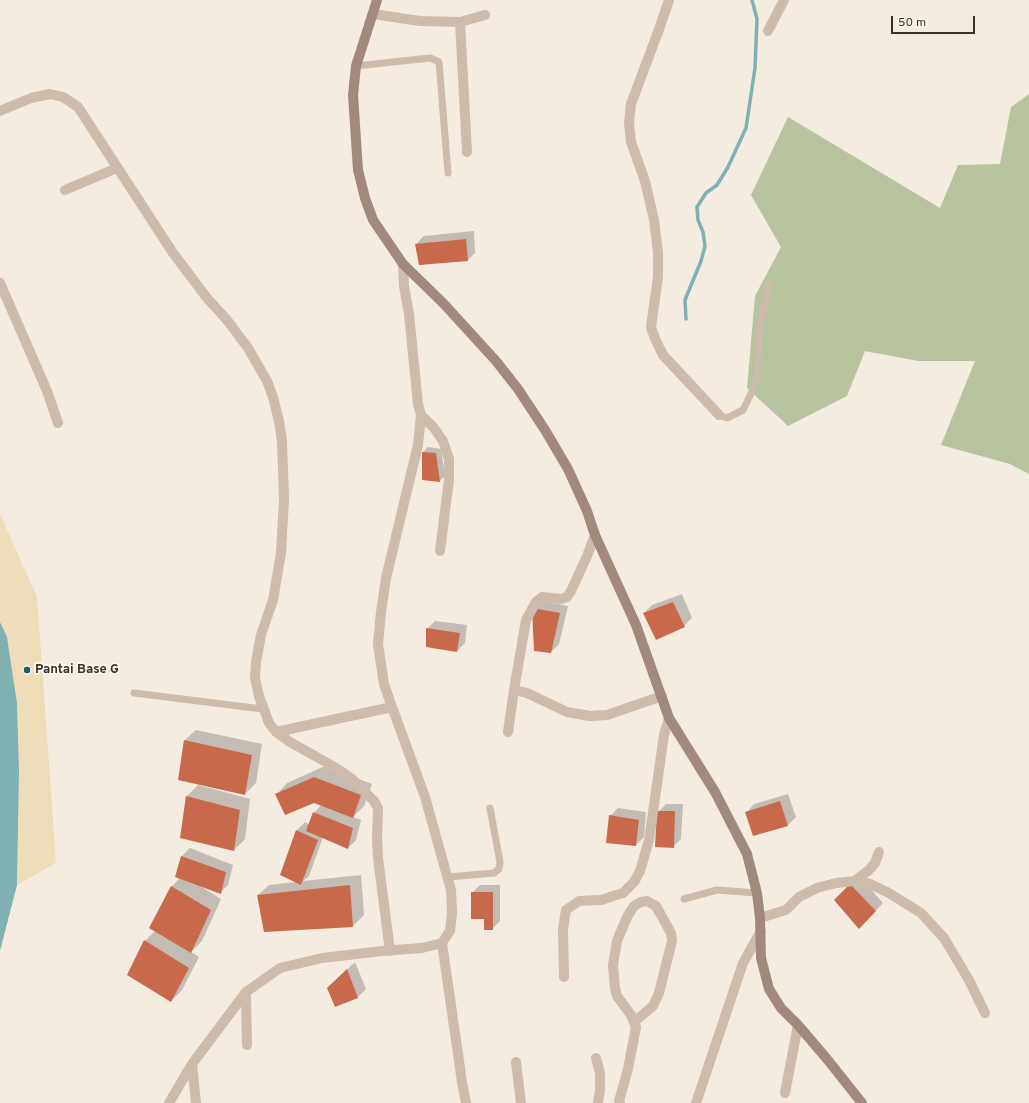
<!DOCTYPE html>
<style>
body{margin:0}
#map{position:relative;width:1029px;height:1103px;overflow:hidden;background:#f4ebe1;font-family:Overpass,sans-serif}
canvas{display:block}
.scale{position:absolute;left:891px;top:16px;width:84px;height:18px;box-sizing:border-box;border:2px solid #3b302b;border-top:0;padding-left:5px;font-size:12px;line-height:14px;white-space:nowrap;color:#3b302b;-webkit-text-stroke:3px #fbf5ee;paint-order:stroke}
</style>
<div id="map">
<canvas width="1029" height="1103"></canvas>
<div class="scale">50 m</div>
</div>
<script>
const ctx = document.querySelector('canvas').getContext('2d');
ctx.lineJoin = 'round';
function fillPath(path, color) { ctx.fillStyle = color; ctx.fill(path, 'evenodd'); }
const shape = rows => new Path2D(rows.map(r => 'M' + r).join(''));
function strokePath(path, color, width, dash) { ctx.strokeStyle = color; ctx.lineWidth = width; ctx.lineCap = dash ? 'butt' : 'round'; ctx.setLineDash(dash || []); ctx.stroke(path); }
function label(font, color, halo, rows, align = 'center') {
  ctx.font = font + ' Overpass,sans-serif'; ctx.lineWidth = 4; ctx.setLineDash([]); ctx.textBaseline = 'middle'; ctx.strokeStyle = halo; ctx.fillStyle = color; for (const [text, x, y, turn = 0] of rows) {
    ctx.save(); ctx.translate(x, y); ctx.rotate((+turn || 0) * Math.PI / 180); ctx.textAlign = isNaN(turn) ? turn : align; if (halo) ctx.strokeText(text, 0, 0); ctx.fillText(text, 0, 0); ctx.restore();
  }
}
fillPath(shape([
 [1029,94,1029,474,1010,464,941,445,975,361,918,361,865,351,847,396,788,426,747,388,755,296,781,247,751,195,788,117,940,208,958,165,1000,164,1011,107]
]), '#b8c4a0');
fillPath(shape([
 [0,514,37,597,56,863,17,885,19,771,17,703,7,637,0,622]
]), '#efdcb8');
fillPath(shape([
 [0,622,7,637,17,703,19,771,17,885,0,951]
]), '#7fb0b2');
fillPath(shape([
 [474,231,475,253,467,261,416,244,424,236],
 [428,447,441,449,445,476,440,481,423,452],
 [682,594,692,618,684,626,644,613,652,605],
 [541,601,568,606,559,644,551,652,534,608],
 [435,621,467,625,465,643,457,651,427,629],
 [196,730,262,744,256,783,245,794,185,740],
 [325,766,372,784,364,806,353,817,361,820,356,840,348,848,323,837,309,876,303,881,361,875,364,915,353,926,265,931,258,895,269,885,296,882,282,875,297,830,305,822,309,824,314,813,321,805,314,802,277,794,287,783],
 [198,785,250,799,245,839,234,850,181,837,187,796],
 [788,794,796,817,788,825,754,835,747,812,754,804],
 [666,804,683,804,681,839,673,847,658,812],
 [618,808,646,812,644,837,636,845,610,816],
 [190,848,233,865,228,885,220,893,202,886,202,887,221,899,202,941,191,952,199,957,182,990,171,1001,145,941,155,931,151,928,172,886,180,878,177,876,182,856],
 [859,876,883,903,867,920,835,900],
 [480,885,500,885,500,921,492,929,484,919,472,893],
 [355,962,366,989,358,997,336,1006,336,980]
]), '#0003');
strokePath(shape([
 [686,319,685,300,701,261,705,246,703,232,698,220,697,207,706,193,717,185,728,167,746,128,755,68,757,19,752,0]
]), '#7fb0b2', 3.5);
fillPath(shape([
 [466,239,468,261,419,265,415,244],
 [422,452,436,453,440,482,422,480],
 [673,602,685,627,656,640,643,613],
 [532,608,560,613,551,653,534,651],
 [426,628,460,633,457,652,426,647],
 [184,740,252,755,245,795,178,780],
 [314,777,361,795,353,818,314,803,285,815,275,794],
 [186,796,240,810,234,851,180,838],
 [780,801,788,826,753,836,745,812],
 [657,811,675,811,674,848,655,847],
 [313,812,353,828,348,849,306,831],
 [609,815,639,820,636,846,606,843],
 [296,830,318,840,301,885,280,875],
 [181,856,226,872,221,894,175,877],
 [850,884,876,911,859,929,834,900],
 [350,885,353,927,264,932,257,895],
 [171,886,211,910,191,953,149,928],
 [471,892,493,892,493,930,484,930,484,919,471,919],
 [144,940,189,968,171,1002,127,975],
 [347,969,358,998,335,1007,327,988]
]), '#c8694b');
strokePath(shape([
 [356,66,430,58,439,62,448,173],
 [719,415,727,418,743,410,757,381,759,334,769,284],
 [134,693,262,709],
 [448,877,494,873,499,869,500,862,490,808],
 [684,899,717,890,757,893]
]), '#cdbbac', 7);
strokePath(shape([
 [669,0,658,32,631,104,629,123,631,142,645,181,654,220,658,253,658,277,651,327,656,341,663,355,719,415],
 [373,14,420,21,460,22,485,15],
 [460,22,467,152],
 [768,31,784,0],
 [0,111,31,98,50,94,63,97,78,107,173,253,207,298,227,320,248,348,267,381,273,397,279,421,282,441,284,499,281,553,273,600,261,635,256,662,255,678,259,696,269,723,276,732,290,742,338,769,352,779,374,801,378,808,377,839,378,858,390,951],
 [65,190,117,168],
 [0,283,47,391,58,423],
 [421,415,434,428,443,441,449,459,449,480,440,551],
 [514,690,526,620,536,602,542,597,561,599,567,597,571,591,587,556,595,535],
 [276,732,392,707],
 [508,732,514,690,527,693,567,712,590,716,607,715,662,696],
 [855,881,869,870,875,863,879,852],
 [760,918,786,910,799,897,817,888,836,883,855,881,870,884,889,893,921,913,944,938,969,980,985,1013],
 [442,943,462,1082,466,1103],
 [564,977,563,929,566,910,579,901,601,900,623,893,634,882,640,871,649,840,664,735,669,718],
 [246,992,247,1045],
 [596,1058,600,1073,600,1090,598,1103],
 [516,1062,521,1103],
 [192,1064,196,1103],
 [785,1093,798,1025],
 [169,1103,192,1064,246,992,280,968,322,958,382,951,422,948,442,943,450,931,452,913,451,890,425,797,392,707,384,684,378,644,381,612,386,578,418,445,421,415,418,404,409,314,404,286,403,264],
 [620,1103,619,1101,628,1069,636,1027,631,1015,617,996,615,988,613,965,617,941,627,917,634,906,641,902,647,901,656,906,671,933,672,941,659,993,653,1006,634,1022],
 [696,1103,743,963,761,931]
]), '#cdbbac', 10);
strokePath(shape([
 [377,0,356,66,353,95,358,170,365,198,373,220,403,264,444,304,496,361,518,389,545,430,568,469,587,511,595,535,636,625,669,718,715,792,747,854,757,893,760,918,761,958,769,989,781,1008,798,1025,827,1059,862,1103]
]), '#a18a7d', 10);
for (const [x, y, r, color] of [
 [27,670,4,"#1f5a5e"]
]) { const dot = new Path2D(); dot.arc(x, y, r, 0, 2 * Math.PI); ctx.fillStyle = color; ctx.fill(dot); strokePath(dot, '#fbf5ee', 1.5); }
label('bold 13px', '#3b302b', '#fbf5ee', [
 ["Pantai Base G",35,670]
], 'left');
</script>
